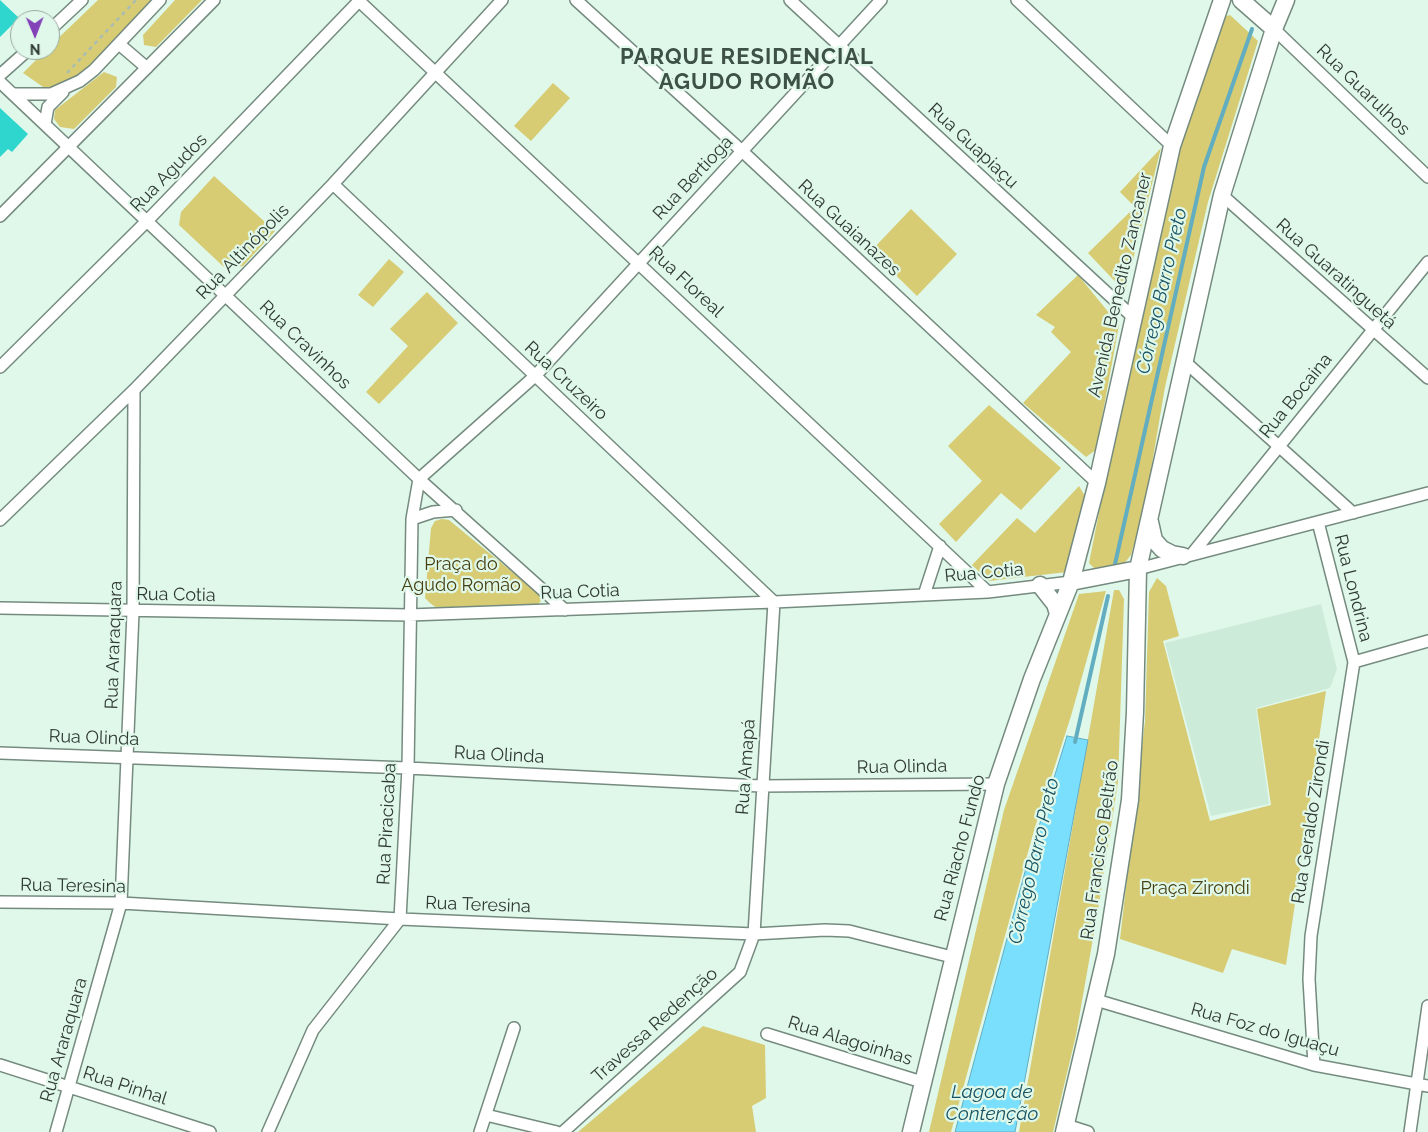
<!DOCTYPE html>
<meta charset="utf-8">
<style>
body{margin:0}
#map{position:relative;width:1428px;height:1132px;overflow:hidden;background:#e0f8ea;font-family:Raleway,sans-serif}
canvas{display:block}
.north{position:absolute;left:10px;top:10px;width:50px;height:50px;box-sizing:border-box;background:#e0f8ea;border:1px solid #99aca1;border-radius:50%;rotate:179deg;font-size:14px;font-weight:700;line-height:20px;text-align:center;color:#2f3933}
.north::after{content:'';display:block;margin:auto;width:18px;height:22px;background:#8342b7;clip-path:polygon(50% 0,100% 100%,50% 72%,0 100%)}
</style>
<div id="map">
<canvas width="1428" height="1132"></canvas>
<div class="north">N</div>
</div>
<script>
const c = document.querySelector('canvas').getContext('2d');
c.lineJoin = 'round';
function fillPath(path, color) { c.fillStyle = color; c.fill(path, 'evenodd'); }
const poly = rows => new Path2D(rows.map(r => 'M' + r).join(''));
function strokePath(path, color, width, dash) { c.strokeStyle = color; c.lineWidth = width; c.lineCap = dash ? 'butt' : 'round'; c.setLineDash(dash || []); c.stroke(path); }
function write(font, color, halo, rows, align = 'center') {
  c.font = font + ' Raleway,sans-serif'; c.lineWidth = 4.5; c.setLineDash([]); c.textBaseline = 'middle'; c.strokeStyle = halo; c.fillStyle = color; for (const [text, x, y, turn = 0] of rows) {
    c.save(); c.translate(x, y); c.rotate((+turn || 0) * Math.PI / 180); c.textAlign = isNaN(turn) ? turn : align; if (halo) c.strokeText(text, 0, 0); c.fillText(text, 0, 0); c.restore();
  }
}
fillPath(poly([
 [1321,604,1337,669,1330,688,1256,708,1269,804,1211,816,1165,643]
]), '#ccebd9');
fillPath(poly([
 [98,0,153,0,84,73,67,84,46,89,23,73,46,50,50,50,50,46],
 [175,0,202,0,156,47,144,45,143,35],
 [1230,15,1258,41,1208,202,1165,387,1145,505,1135,541,1131,555,1123,565,1097,571,1089,563,1140,306,1188,119,1223,17],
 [104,72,117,77,116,87,74,129,60,127,54,119,55,110],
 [553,83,570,98,531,141,514,126],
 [1161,148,1125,292,1088,253,1135,207,1120,192],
 [214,176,275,231,243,266,226,269,179,225,181,212],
 [911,209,957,254,917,296,871,251],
 [389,259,404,272,373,307,358,295],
 [1078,275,1119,325,1096,450,1086,457,1023,403,1071,352,1051,332,1055,327,1036,315],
 [427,292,458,323,379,404,366,392,408,346,390,329],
 [989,405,1061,468,1021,510,1001,493,956,542,939,524,982,481,948,446],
 [1079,486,1085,496,1067,572,989,581,972,565,1017,518,1035,533],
 [442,519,449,520,539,594,541,601,536,606,438,609,430,603,425,598,431,528,435,521],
 [1157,578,1166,586,1179,636,1163,641,1210,821,1271,805,1257,709,1326,691,1286,965,1232,949,1223,973,1120,939,1145,721,1149,592],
 [1114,590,1119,590,1124,599,1118,782,1098,910,1076,1035,1053,1132,1019,1132],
 [1106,591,1071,716,1035,827,951,1132,929,1132,1004,810,1079,594],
 [703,1026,765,1045,766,1098,752,1106,756,1132,578,1132]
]), '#d7cc73');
const water = poly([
 [1067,736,1088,740,1015,1132,955,1132,1026,868,1067,736]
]);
fillPath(water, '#79dffd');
strokePath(water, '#63adc0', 1);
strokePath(poly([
 [1115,564,1204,167,1252,29],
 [1075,742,1108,596]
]), '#63adc0', 4);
fillPath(poly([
 [0,0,19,18,0,37],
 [0,108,28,134,12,152,8,149,0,157]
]), '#2ed6ce');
const street = poly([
 [358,0,988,592],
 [576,0,742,151,1097,483],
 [790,0,1133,317],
 [1017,0,1172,146],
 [1274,29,1428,177],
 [50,30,82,0],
 [119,44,147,68],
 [0,75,28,50],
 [0,82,419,479,565,610],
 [15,94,51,94,80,81,94,70,160,0],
 [45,124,48,107,63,92],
 [333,184,774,602,754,934,740,972,563,1132],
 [1222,195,1428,378],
 [0,216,214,0],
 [1183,360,1353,513],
 [0,367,147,221,360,0],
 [419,479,535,376,881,0],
 [412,519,433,512,456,510],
 [0,520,134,390,333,184,502,0],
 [1318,522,1354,662],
 [1192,554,1428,262],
 [1138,569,1428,493],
 [924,595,940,546],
 [0,608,409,615,774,602,988,592,1071,582],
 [0,753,408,768,761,786,996,784],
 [0,902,121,903,400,919,754,934,825,930,849,931,952,957],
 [1096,1000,1314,1065,1428,1086],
 [767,1034,922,1082],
 [0,1065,210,1132],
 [1314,1065,1309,979,1311,936,1354,662,1428,641],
 [486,1115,557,1132],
 [1066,1125,1088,1132],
 [56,1132,121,903,133,612,134,390],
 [268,1132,313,1030,400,919,408,768,412,519,419,479],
 [480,1132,514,1028],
 [1410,1132,1428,1006]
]);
const secondary = poly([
 [1241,0,1274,29],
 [1150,522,1154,540,1162,549,1172,554,1183,556],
 [1071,582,1138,569],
 [1040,585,1055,604,1058,614],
 [911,1132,996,784,1032,679,1071,582,1097,483,1172,146,1222,0],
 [1064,1132,1106,954,1130,800,1135,712,1138,569,1222,195,1274,29,1286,0]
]);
strokePath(street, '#758b7f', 14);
strokePath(secondary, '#758b7f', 19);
strokePath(poly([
 [67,73,136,0]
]), '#aabdb2', 2.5, [4, 4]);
strokePath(street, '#fff', 11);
strokePath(secondary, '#fff', 16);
write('18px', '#2f3933', '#e0f8ea', [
 ["Rua Guarulhos",1363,90,44],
 ["Rua Guapiaçu",973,146,43],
 ["Rua Agudos",169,173,-46],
 ["Rua Bertioga",693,178,-47],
 ["Rua Guaianazes",849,228,43],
 ["Rua Altinópolis",243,252,-46],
 ["Rua Guaratinguetá",1336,274,42],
 ["Rua Floreal",686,282,43],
 ["Avenida Benedito Zancaner",1120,285,-77],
 ["Rua Cravinhos",305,345,44],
 ["Rua Cruzeiro",566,381,43],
 ["Rua Bocaina",1296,396,-51],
 ["Rua Cotia",984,573,-5],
 ["Rua Londrina",1353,588,76],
 ["Rua Cotia",580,592,-2],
 ["Rua Cotia",176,595,1],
 ["Rua Araraquara",114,645,-88],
 ["Rua Olinda",94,738,2],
 ["Rua Olinda",499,755,3],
 ["Rua Amapá",746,767,-86],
 ["Rua Olinda",902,767,-1],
 ["Rua Geraldo Zirondi",1311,822,-81],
 ["Rua Piracicaba",387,824,-87],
 ["Rua Riacho Fundo",960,848,-75],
 ["Rua Francisco Beltrão",1100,850,-82],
 ["Rua Teresina",73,886,1],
 ["Rua Teresina",478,905,2],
 ["Travessa Redenção",655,1025,-42],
 ["Rua Foz do Iguaçu",1265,1030,16],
 ["Rua Araraquara",64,1040,-74],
 ["Rua Alagoinhas",850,1041,17],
 ["Rua Pinhal",125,1086,18]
]);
write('18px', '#464013', '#e0f8ea', [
 ["Praça do",461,565],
 ["Agudo Romão",461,586],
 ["Praça Zirondi",1195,889]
]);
write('italic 19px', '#195363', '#e0f8ea', [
 ["Córrego Barro Preto",1162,291,-77],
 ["Córrego Barro Preto",1034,861,-77],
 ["Lagoa de",992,1092],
 ["Contenção",992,1114]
]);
c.letterSpacing = '1px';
write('bold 22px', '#3d5146', '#e0f8ea', [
 ["PARQUE RESIDENCIAL",747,57],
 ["AGUDO ROMÃO",747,82]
]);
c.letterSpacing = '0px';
</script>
